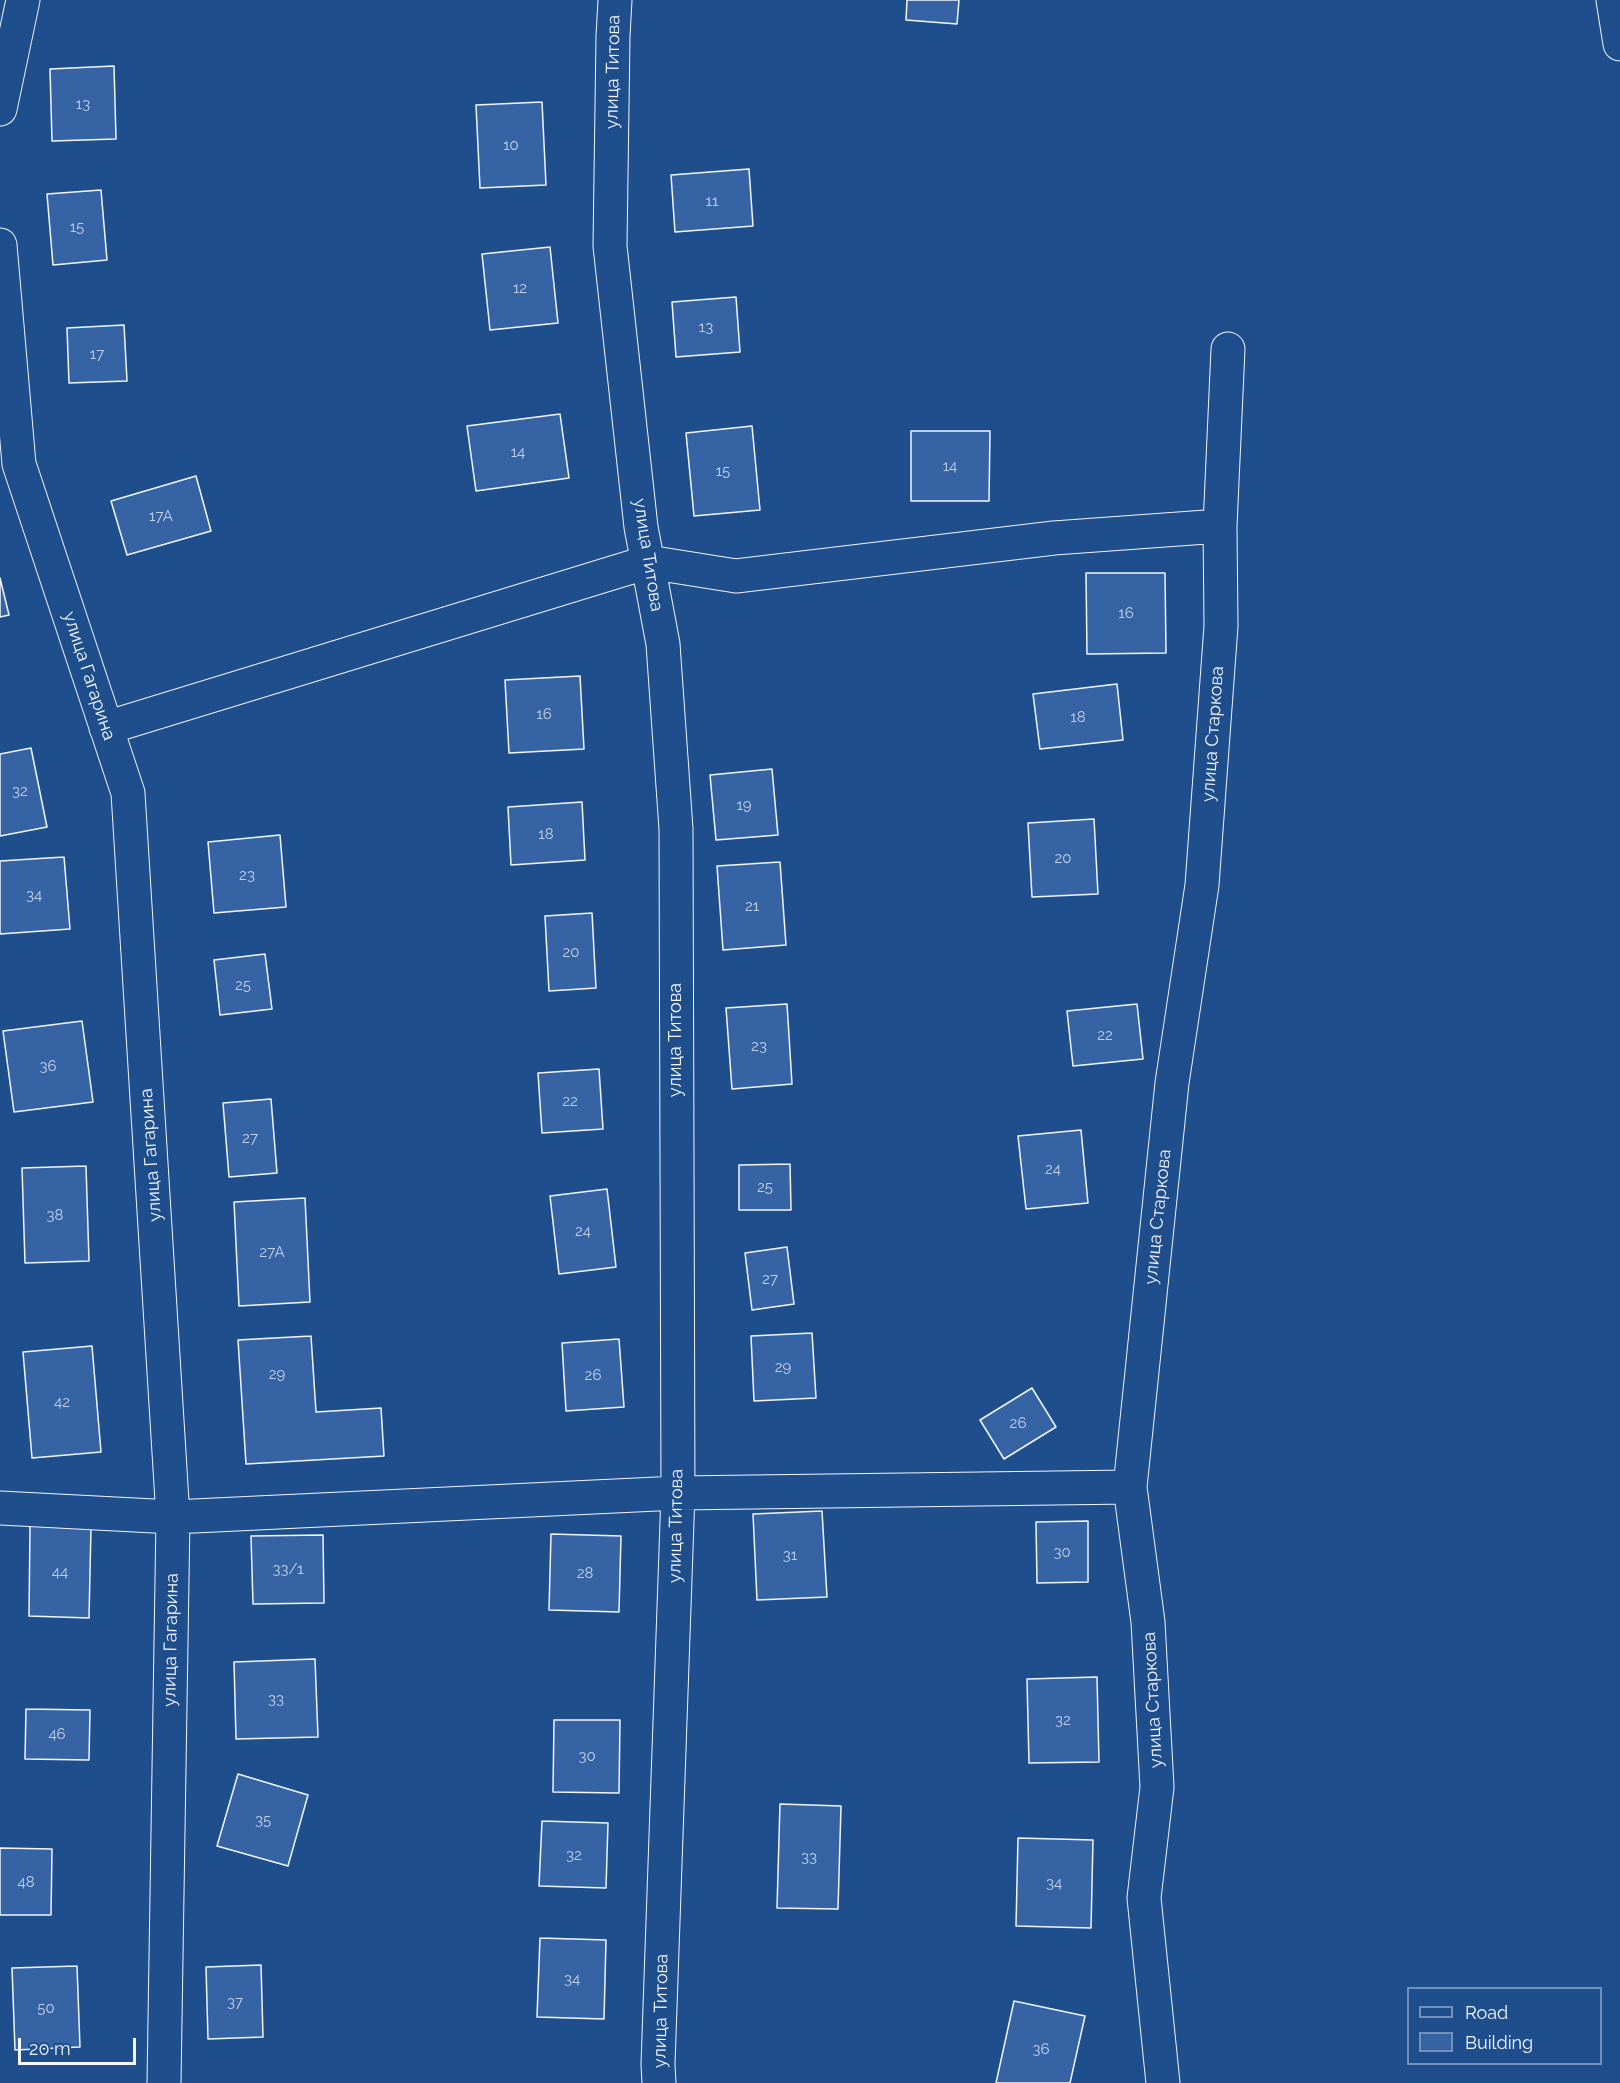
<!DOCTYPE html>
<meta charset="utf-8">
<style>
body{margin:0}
#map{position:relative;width:1620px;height:2083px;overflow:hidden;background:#1f4e8c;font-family:Raleway,sans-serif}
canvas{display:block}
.legend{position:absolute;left:1407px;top:1987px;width:195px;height:78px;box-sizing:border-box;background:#1f4e8c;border:2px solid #7391ba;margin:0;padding:8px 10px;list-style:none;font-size:18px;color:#f2f6ff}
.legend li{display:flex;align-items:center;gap:12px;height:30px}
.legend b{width:30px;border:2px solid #7391ba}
.scale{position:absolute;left:18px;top:2038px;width:118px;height:27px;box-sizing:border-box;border:3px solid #f2f6ff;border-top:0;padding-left:8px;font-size:18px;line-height:21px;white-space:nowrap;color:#f2f6ff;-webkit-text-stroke:4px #1f4e8c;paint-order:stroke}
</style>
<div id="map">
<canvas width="1620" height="2083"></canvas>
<ul class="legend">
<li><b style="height:8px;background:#1f4e8c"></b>Road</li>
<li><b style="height:16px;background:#3563a3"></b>Building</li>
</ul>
<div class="scale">20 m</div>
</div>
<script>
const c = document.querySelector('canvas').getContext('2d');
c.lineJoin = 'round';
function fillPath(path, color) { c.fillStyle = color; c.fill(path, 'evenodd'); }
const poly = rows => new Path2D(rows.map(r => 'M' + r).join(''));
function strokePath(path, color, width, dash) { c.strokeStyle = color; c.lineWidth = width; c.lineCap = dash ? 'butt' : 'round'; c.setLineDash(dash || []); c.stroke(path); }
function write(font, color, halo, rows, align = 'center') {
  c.font = font + ' Raleway,sans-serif'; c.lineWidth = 4.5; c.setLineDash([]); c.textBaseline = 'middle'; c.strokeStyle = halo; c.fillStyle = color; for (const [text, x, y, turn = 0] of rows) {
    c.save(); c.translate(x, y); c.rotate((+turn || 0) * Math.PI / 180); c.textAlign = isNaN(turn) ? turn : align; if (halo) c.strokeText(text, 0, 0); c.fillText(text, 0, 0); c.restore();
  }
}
const building = poly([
 [907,0,959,0,957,24,906,20,907,0],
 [114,66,116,139,52,141,50,69,114,66],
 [542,102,546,185,480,188,476,105,542,102],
 [749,169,753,226,675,232,671,175,749,169],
 [101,190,107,260,53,265,47,194,101,190],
 [550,247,558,323,490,330,482,254,550,247],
 [736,297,740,352,676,357,672,302,736,297],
 [124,325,127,381,69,383,67,328,124,325],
 [560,414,569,478,476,491,467,426,560,414],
 [752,426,760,510,694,516,686,433,752,426],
 [911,431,990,431,989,501,911,501,911,431],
 [196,476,211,531,127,555,111,501,196,476],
 [1086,573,1165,573,1166,653,1087,654,1086,573],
 [0,578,9,615,0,617,0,578],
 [580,676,584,749,509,753,505,680,580,676],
 [1117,684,1123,740,1040,749,1033,694,1117,684],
 [31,748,47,827,0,836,0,754,31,748],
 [772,769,778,835,716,840,710,775,772,769],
 [582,802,585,860,511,865,508,807,582,802],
 [1094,819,1098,894,1032,897,1028,823,1094,819],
 [280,835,286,907,214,913,208,842,280,835],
 [64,857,70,929,0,934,0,861,64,857],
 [780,862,786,945,723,950,717,866,780,862],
 [592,913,596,988,549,991,545,916,592,913],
 [265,954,272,1009,220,1015,214,960,265,954],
 [787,1004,792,1084,732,1089,726,1008,787,1004],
 [1137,1004,1143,1059,1073,1066,1067,1011,1137,1004],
 [82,1021,93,1102,14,1112,3,1031,82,1021],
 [599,1069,603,1129,542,1133,538,1073,599,1069],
 [271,1099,277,1173,229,1177,223,1103,271,1099],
 [1081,1130,1088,1203,1026,1209,1018,1136,1081,1130],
 [790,1164,791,1210,739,1210,739,1165,790,1164],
 [86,1166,89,1261,25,1263,22,1168,86,1166],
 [607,1189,616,1267,559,1274,550,1196,607,1189],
 [305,1198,310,1302,239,1306,234,1202,305,1198],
 [787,1247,794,1304,752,1310,745,1253,787,1247],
 [812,1333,816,1398,754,1401,751,1336,812,1333],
 [311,1336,316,1412,381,1408,384,1456,246,1464,238,1340,311,1336],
 [619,1339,624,1407,566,1411,562,1343,619,1339],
 [92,1346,101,1452,32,1458,23,1352,92,1346],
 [1032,1388,1056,1427,1004,1459,980,1420,1032,1388],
 [822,1511,827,1597,757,1600,753,1514,822,1511],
 [1088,1521,1088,1582,1037,1583,1036,1522,1088,1521],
 [30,1526,91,1527,89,1618,29,1616,30,1526],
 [551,1534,621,1536,619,1612,549,1610,551,1534],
 [323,1535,324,1603,253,1604,251,1536,323,1535],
 [315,1659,318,1737,236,1739,234,1662,315,1659],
 [1097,1677,1099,1762,1029,1763,1027,1679,1097,1677],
 [26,1709,90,1710,89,1760,25,1759,26,1709],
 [554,1720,620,1720,619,1793,553,1792,554,1720],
 [238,1774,308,1795,288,1866,217,1846,238,1774],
 [780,1804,841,1806,838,1909,777,1908,780,1804],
 [542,1821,608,1823,606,1888,539,1886,542,1821],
 [1018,1838,1093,1840,1091,1928,1016,1926,1018,1838],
 [0,1848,52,1849,51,1915,0,1915,0,1848],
 [540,1938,606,1940,604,2019,537,2017,540,1938],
 [261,1965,263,2037,208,2039,206,1967,261,1965],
 [77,1966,80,2047,15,2050,12,1968,77,1966],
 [1014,2001,1085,2016,1070,2083,996,2083,1014,2001]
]);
fillPath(building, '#3563a3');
strokePath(building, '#f2f6ff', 1.5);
const minor = poly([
 [615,0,613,36,610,246,641,527,663,644,676,829,678,1493,658,2064,659,2083],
 [1613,0,1620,44],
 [0,109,23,0],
 [0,245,19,464,128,793,173,1517,164,2083],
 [106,728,648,562,736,576,1054,538,1220,526],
 [0,1508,173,1517,678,1493,1130,1487],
 [1163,2083,1144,1898,1157,1787,1148,1622,1130,1487,1172,1083,1202,885,1221,626,1220,526,1228,349]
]);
strokePath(minor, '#f2f6ff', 35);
strokePath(minor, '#1f4e8c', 33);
write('15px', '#c3d1e8', null, [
 ["13",83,104],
 ["10",511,145],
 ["11",712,201],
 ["15",77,227],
 ["12",520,288],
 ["13",706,327],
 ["17",97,354],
 ["14",518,452],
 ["14",950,466],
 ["15",723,471],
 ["17А",161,516],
 ["16",1126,613],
 ["16",544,714],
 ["18",1078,717],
 ["32",20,791],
 ["19",744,805],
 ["18",546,834],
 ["20",1063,858],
 ["23",247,875],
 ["34",34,895],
 ["21",752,906],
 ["20",571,952],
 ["25",243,985],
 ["22",1105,1035],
 ["23",759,1046],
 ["36",48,1066],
 ["22",570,1101],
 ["27",250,1138],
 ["24",1053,1169],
 ["25",765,1187],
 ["38",55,1215],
 ["24",583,1231],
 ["27А",272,1252],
 ["27",770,1279],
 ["29",783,1367],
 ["29",277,1374],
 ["26",593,1375],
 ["42",62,1402],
 ["26",1018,1423],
 ["30",1062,1552],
 ["31",790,1555],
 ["33/1",288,1569],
 ["44",60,1572],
 ["28",585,1573],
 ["33",276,1699],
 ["32",1063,1720],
 ["46",57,1734],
 ["30",587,1756],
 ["35",263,1820],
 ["32",574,1855],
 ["33",809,1857],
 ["48",26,1882],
 ["34",1054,1883],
 ["34",572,1979],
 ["37",235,2002],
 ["50",46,2008],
 ["36",1041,2049]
]);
write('18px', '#f2f6ff', '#1f4e8c', [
 ["улица Титова",613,72,-89],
 ["улица Титова",648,555,81],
 ["улица Гагарина",89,676,72],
 ["улица Старкова",1213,734,-86],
 ["улица Титова",676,1040,-90],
 ["улица Гагарина",151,1155,-94],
 ["улица Старкова",1158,1217,-84],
 ["улица Титова",676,1526,-89],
 ["улица Гагарина",171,1640,-89],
 ["улица Старкова",1153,1700,-93],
 ["улица Титова",661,2011,-89]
]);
</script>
